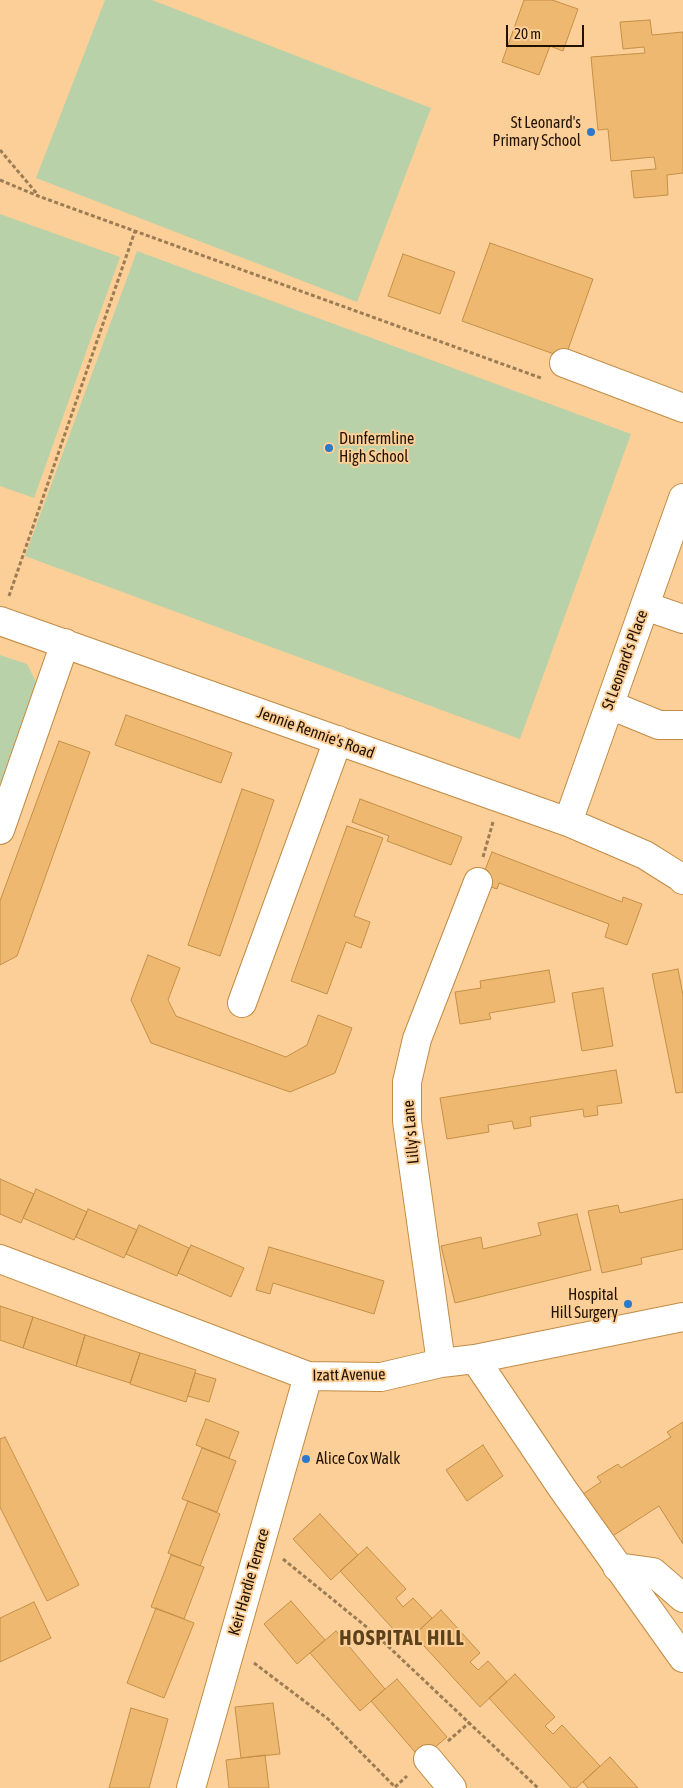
<!DOCTYPE html>
<style>
body{margin:0}
#map{position:relative;width:683px;height:1788px;overflow:hidden;background:#fbcf97;font-family:"Asap Condensed",sans-serif}
canvas{display:block}
.scale{position:absolute;left:506px;top:25px;width:78px;height:22px;box-sizing:border-box;border:2px solid #221200;border-top:0;padding-left:6px;font-size:15px;line-height:18px;white-space:nowrap;color:#221200;-webkit-text-stroke:4px #fbcf97;paint-order:stroke}
</style>
<div id="map">
<canvas width="683" height="1788"></canvas>
<div class="scale">20 m</div>
</div>
<script>
const c = document.querySelector('canvas').getContext('2d');
c.lineJoin = 'round';
function fillPath(path, color) { c.fillStyle = color; c.fill(path, 'evenodd'); }
const poly = rows => new Path2D(rows.map(r => 'M' + r).join(''));
function strokePath(path, color, width, dash) { c.strokeStyle = color; c.lineWidth = width; c.lineCap = dash ? 'butt' : 'round'; c.setLineDash(dash || []); c.stroke(path); }
function write(font, color, halo, rows, align = 'center') {
  c.font = font + ' "Asap Condensed",sans-serif'; c.lineWidth = 4; c.setLineDash([]); c.textBaseline = 'middle'; c.strokeStyle = halo; c.fillStyle = color; for (const [text, x, y, turn = 0] of rows) {
    c.save(); c.translate(x, y); c.rotate((+turn || 0) * Math.PI / 180); c.textAlign = isNaN(turn) ? turn : align; if (halo) c.strokeText(text, 0, 0); c.fillText(text, 0, 0); c.restore();
  }
}
fillPath(poly([
 [105,0,152,0,431,108,357,302,36,178],
 [0,214,120,257,34,498,0,486],
 [137,251,631,434,520,739,25,556],
 [0,655,27,664,39,688,0,798]
]), '#b9d1a8');
const building = poly([
 [524,0,552,0,578,9,563,51,550,46,539,75,502,62,524,0],
 [650,20,652,35,683,32,683,173,667,175,668,195,634,198,631,171,656,169,654,157,611,161,608,129,598,130,591,57,645,53,644,47,623,49,620,22,650,20],
 [490,243,593,279,565,358,462,321,490,243],
 [403,254,455,272,440,314,388,296,403,254],
 [126,715,232,753,221,783,115,745,126,715],
 [59,741,90,752,17,956,0,965,0,901,59,741],
 [242,789,274,800,220,956,188,945,242,789],
 [360,799,462,837,451,865,387,841,389,836,352,822,360,799],
 [347,826,383,838,354,916,370,922,361,948,346,942,327,994,291,981,347,826],
 [492,852,622,902,623,897,642,904,627,945,605,937,609,924,499,883,497,889,480,883,492,852],
 [148,955,180,968,168,1000,176,1016,286,1057,307,1045,318,1015,352,1028,335,1073,290,1092,151,1043,131,1000,148,955],
 [678,969,683,995,683,1092,676,1093,652,974,678,969],
 [549,970,555,1002,489,1013,491,1019,460,1024,455,992,481,988,480,981,549,970],
 [603,988,613,1046,582,1051,572,993,603,988],
 [616,1070,622,1103,597,1106,598,1115,584,1117,583,1109,530,1117,531,1126,514,1129,512,1121,488,1125,489,1132,447,1139,440,1098,616,1070],
 [0,1179,34,1194,21,1223,0,1214,0,1179],
 [36,1189,87,1212,74,1240,23,1218,36,1189],
 [683,1199,683,1249,641,1258,642,1264,602,1273,588,1211,618,1205,620,1213,683,1199],
 [88,1209,137,1230,124,1258,76,1237,88,1209],
 [577,1214,591,1270,455,1303,441,1246,481,1237,483,1249,541,1235,538,1223,577,1214],
 [139,1225,189,1248,177,1276,126,1254,139,1225],
 [191,1245,244,1268,231,1297,178,1273,191,1245],
 [269,1247,384,1281,374,1314,273,1283,270,1294,256,1290,269,1247],
 [0,1306,33,1317,23,1348,0,1340,0,1306],
 [33,1317,85,1335,76,1366,23,1348,33,1317],
 [85,1335,140,1353,130,1383,76,1366,85,1335],
 [140,1353,196,1370,186,1402,130,1384,140,1353],
 [195,1373,216,1379,209,1402,188,1396,195,1373],
 [206,1419,239,1432,229,1458,196,1445,206,1419],
 [683,1422,683,1544,659,1506,611,1537,583,1494,601,1482,597,1477,618,1464,621,1468,671,1437,667,1432,683,1422],
 [5,1437,79,1585,47,1601,0,1507,0,1439,5,1437],
 [483,1445,503,1476,467,1501,446,1470,483,1445],
 [202,1448,236,1461,217,1512,182,1499,202,1448],
 [188,1501,220,1514,200,1566,168,1553,188,1501],
 [320,1514,358,1555,331,1580,293,1539,320,1514],
 [367,1547,406,1589,396,1598,403,1607,413,1598,432,1618,406,1643,340,1571,367,1547],
 [171,1555,204,1567,184,1619,151,1607,171,1555],
 [291,1601,325,1640,297,1664,264,1624,291,1601],
 [34,1602,51,1638,0,1662,0,1618,34,1602],
 [156,1608,194,1623,164,1698,127,1683,156,1608],
 [441,1610,480,1653,470,1662,478,1670,488,1661,507,1682,480,1707,414,1635,441,1610],
 [336,1631,385,1689,360,1711,310,1653,336,1631],
 [515,1674,555,1717,545,1726,553,1734,562,1725,600,1766,576,1788,571,1788,489,1698,515,1674],
 [397,1679,447,1737,421,1759,371,1701,397,1679],
 [273,1703,280,1754,241,1758,235,1707,273,1703],
 [131,1708,168,1719,149,1788,109,1788,131,1708],
 [265,1755,269,1788,229,1788,226,1760,265,1755],
 [610,1757,638,1788,588,1788,583,1782,610,1757]
]);
fillPath(building, '#efb871');
strokePath(building, '#c49048', 1);
const minor = poly([
 [564,363,683,408],
 [645,606,683,619],
 [0,621,568,822,645,855,680,877,683,880],
 [610,705,659,725,683,725],
 [568,822,683,498],
 [0,830,65,643],
 [242,1003,338,740],
 [0,1259,308,1376,381,1377,441,1363,475,1359,683,1317],
 [475,1359,562,1488,683,1658],
 [441,1363,407,1121,407,1082,417,1039,478,882],
 [617,1567,653,1572,683,1598],
 [428,1759,452,1788],
 [191,1788,308,1376]
]);
strokePath(minor, '#c18c45', 30);
strokePath(poly([
 [0,150,38,195],
 [0,180,38,196,541,378],
 [9,596,135,231],
 [483,857,493,822],
 [283,1559,374,1633,538,1788],
 [254,1663,328,1719,395,1787],
 [448,1741,470,1722],
 [395,1787,407,1776]
]), '#9c7c55', 3, [4, 2.5]);
strokePath(minor, '#fff', 28);
for (const [x, y, r, color] of [
 [591,132,5,"#2c79c9"],
 [329,448,5,"#2c79c9"],
 [628,1304,5,"#2c79c9"],
 [306,1459,5,"#2c79c9"]
]) { const dot = new Path2D(); dot.arc(x, y, r, 0, 2 * Math.PI); c.fillStyle = color; c.fill(dot); strokePath(dot, '#fbcf97', 2); }
write('16px', '#221200', '#fbcf97', [
 ["St Leonard's",581,123],
 ["Primary School",581,141],
 ["Dunfermline",339,439,"left"],
 ["High School",339,457,"left"],
 ["Hospital",618,1295],
 ["Hill Surgery",618,1313],
 ["Alice Cox Walk",316,1459,"left"]
], 'right');
write('16px', '#221200', '#fbcf97', [
 ["St Leonard's Place",625,660,-70],
 ["Jennie Rennie's Road",316,733,20],
 ["Lilly's Lane",411,1132,-95],
 ["Izatt Avenue",349,1375,-1],
 ["Keir Hardie Terrace",249,1582,-74]
]);
c.letterSpacing = '1px';
write('bold 21px', '#5c401a', '#fbcf97', [
 ["HOSPITAL HILL",402,1638]
]);
c.letterSpacing = '0px';
</script>
